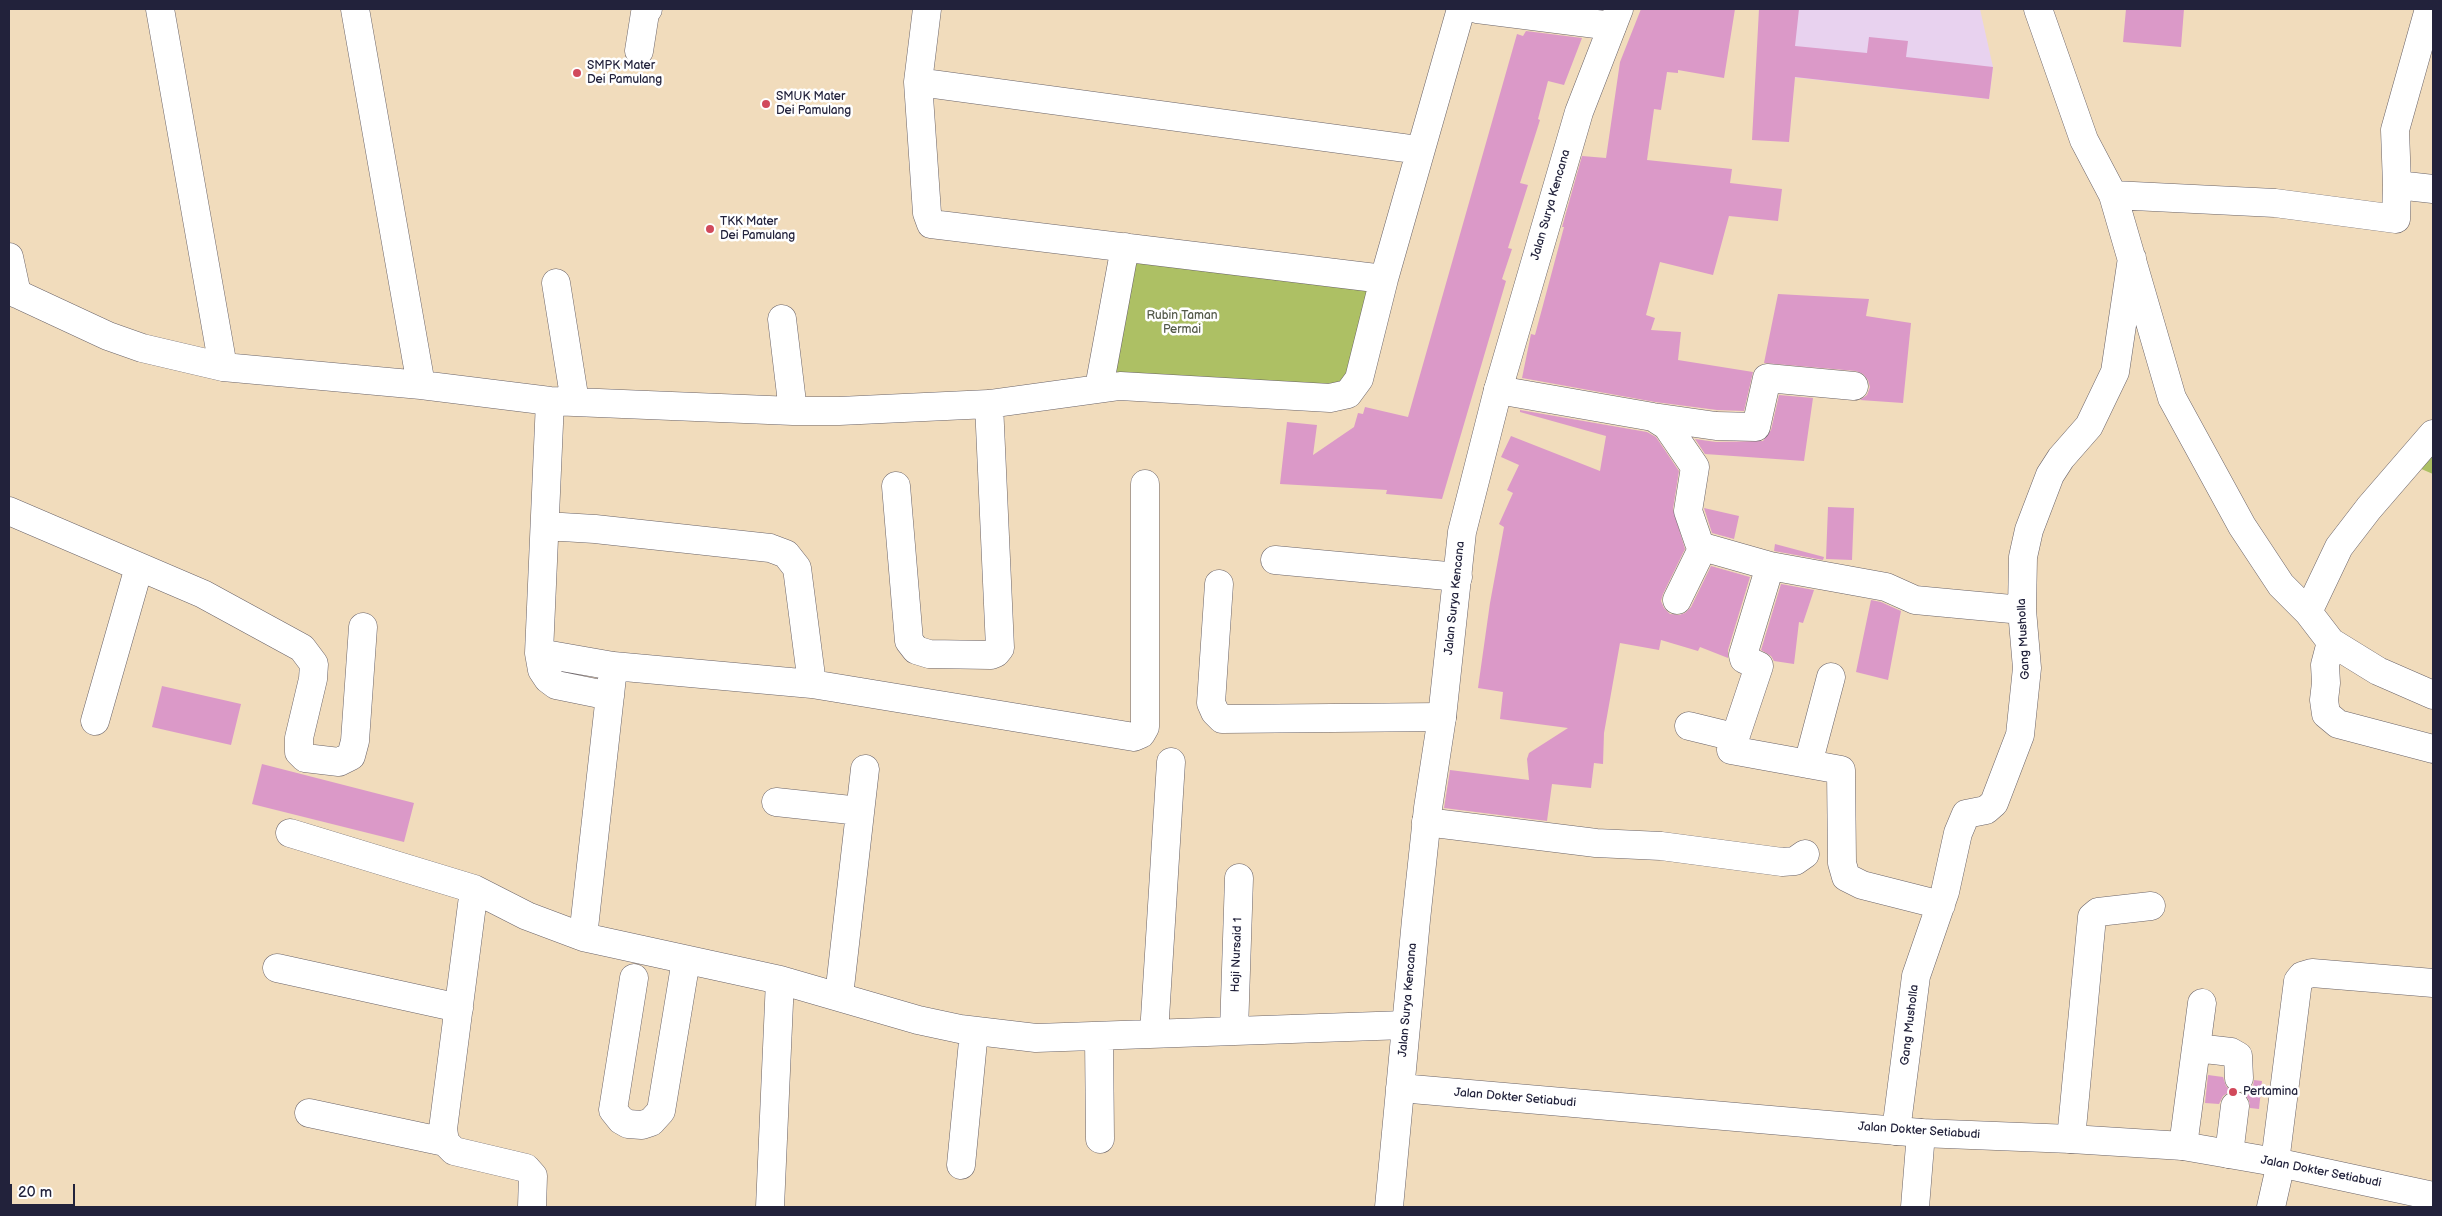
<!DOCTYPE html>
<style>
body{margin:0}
#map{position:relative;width:2442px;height:1216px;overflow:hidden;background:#f1dcbc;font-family:"Balsamiq Sans",sans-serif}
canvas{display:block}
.frame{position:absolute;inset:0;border:10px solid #22223b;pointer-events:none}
.scale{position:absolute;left:10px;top:1184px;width:65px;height:22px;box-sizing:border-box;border:2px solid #22223b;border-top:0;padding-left:6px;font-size:15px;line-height:18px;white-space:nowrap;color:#22223b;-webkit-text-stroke:4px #fff;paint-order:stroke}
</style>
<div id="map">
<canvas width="2442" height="1216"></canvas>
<div class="frame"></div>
<div class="scale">20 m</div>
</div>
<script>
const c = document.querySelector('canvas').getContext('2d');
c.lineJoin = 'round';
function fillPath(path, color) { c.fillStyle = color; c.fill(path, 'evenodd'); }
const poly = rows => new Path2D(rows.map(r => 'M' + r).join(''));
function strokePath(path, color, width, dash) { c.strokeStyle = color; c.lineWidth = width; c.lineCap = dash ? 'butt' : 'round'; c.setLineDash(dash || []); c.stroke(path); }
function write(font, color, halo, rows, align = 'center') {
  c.font = font + ' "Balsamiq Sans",sans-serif'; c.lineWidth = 5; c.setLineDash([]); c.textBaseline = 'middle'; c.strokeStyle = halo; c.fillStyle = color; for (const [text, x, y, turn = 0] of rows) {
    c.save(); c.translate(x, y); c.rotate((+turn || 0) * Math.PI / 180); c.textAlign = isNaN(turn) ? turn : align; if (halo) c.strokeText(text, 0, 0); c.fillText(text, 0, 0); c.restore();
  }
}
fillPath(poly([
 [1773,9,1980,9,1993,67,1989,99,1765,74]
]), '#e8d2ef');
fillPath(poly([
 [1125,247,1384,279,1348,394,1099,388],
 [2433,445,2433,474,2412,465]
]), '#adc064');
fillPath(poly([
 [1641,9,1735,9,1724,78,1678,70,1678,73,1667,72,1661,110,1654,109,1647,160,1732,169,1730,183,1782,189,1778,221,1729,216,1713,275,1660,262,1646,315,1655,318,1651,330,1681,332,1678,360,1753,372,1744,411,1717,410,1655,402,1522,378,1531,334,1535,335,1564,227,1562,227,1582,156,1606,158,1620,62],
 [1759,9,1799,9,1795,46,1867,53,1869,37,1908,41,1906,57,1993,67,1989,99,1795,77,1789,142,1752,140],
 [2126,9,2184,9,2181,47,2123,42],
 [1526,31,1582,38,1564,85,1548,81,1538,119,1540,120,1520,183,1528,185,1508,248,1512,249,1502,279,1506,281,1442,499,1386,494,1387,490,1280,484,1287,422,1317,425,1313,455,1354,427,1358,413,1363,414,1365,407,1408,417,1517,34,1523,36],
 [1778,294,1869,299,1866,316,1911,323,1903,403,1860,400,1867,395,1870,387,1868,380,1863,374,1856,371,1764,363],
 [1779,395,1813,398,1804,461,1705,454,1695,439,1716,442,1763,441,1771,430],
 [1520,410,1647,432,1656,437,1679,471,1673,509,1685,549,1663,594,1661,601,1664,608,1670,614,1679,615,1685,613,1691,607,1711,566,1750,577,1728,650,1728,658,1700,647,1698,651,1661,640,1659,650,1620,643,1604,733,1603,764,1594,763,1591,788,1552,784,1547,821,1444,808,1450,770,1529,780,1527,759,1529,753,1568,728,1500,719,1503,692,1478,688,1490,603,1504,527,1499,524,1513,493,1507,490,1519,465,1501,457,1511,436,1600,471,1606,436,1520,412],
 [1828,507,1854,508,1852,560,1826,559],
 [1704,508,1739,516,1734,539,1712,533],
 [1775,544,1824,557,1823,560,1774,551],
 [1781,584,1814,590,1803,623,1799,622,1794,664,1774,661,1771,656,1761,650],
 [1871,600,1881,602,1901,611,1888,680,1856,672],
 [162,686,241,704,231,745,152,727],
 [262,764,414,803,404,842,252,804],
 [2208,1075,2223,1077,2226,1086,2231,1091,2223,1096,2219,1104,2205,1103],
 [2254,1080,2262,1081,2259,1109,2250,1108,2249,1100,2243,1093,2253,1086]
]), '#db99c8');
const minor = poly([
 [160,9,223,367],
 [355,9,421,385],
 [927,9,918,82,927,213,931,224,1384,279],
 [1477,9,1612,26],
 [2038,9,2084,140,2113,195,2172,398,2242,526,2281,585,2308,612,2331,642,2378,671,2433,695],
 [639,51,645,13,648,9],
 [918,82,1419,150],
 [2397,185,2433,189],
 [2113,195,2275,203,2396,219,2397,185,2395,130,2429,9],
 [9,257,17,294],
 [556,283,575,402],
 [9,290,108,336,142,348,223,367,421,385,550,401,793,411,839,411,989,404,1120,386,1330,398,1348,394,1359,379,1384,279,1461,9],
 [782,319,793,411],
 [1099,388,1125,247],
 [1498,390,1653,417,1716,426,1756,427,1767,378,1854,386],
 [550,401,539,653,542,670,548,679,556,685,610,696],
 [1653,417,1667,426,1695,467,1688,511,1699,543,1703,547,1770,566,1886,587,1915,600,2022,610],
 [896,486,909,641,916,650,929,654,991,655,996,653,1000,648,989,404],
 [9,511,203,594,302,648,314,664,313,679,299,738,299,752,305,758,339,762,351,756,355,741,363,627],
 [545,526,595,529,770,548,786,554,797,568,812,684],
 [1275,560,1458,577],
 [1770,566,1743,655,1744,659,1759,666,1731,750,1841,770,1842,863,1846,877,1862,885,1941,905],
 [1219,584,1211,703,1215,712,1222,719,1442,717],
 [1677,600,1703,547],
 [2308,612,2339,547,2369,508,2433,434],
 [2331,642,2325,665,2326,683,2324,700,2326,714,2338,724,2433,749],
 [539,653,613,666,812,684,1134,737,1141,734,1145,727,1145,484],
 [95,721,139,567],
 [1689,726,1734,737],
 [1808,764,1831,677],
 [776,802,860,811],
 [1426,822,1596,843,1661,846,1782,862,1795,861,1805,854],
 [290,833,474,889,527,916,583,937,780,980,918,1020,960,1029,1036,1038,1405,1025],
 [474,889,443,1129,445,1142,454,1151,526,1168,533,1176,532,1207],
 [583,937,612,677],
 [277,968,459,1008],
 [634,978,613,1110,621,1120,628,1124,642,1125,651,1122,661,1111,686,960],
 [839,996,865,769],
 [1234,1031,1239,878],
 [1154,1034,1171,762],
 [1099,1037,1100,1139],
 [2196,1048,2231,1052,2238,1056,2239,1078],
 [309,1113,445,1142],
 [1896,1131,1916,976,1945,892,1958,833,1966,814,1986,810,1994,803,2020,735,2027,668,2022,610,2023,557,2029,530,2050,475,2061,458,2089,426,2115,372,2132,258],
 [2071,1139,2092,917,2098,912,2151,906],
 [2183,1146,2202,1003],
 [2229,1154,2235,1106],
 [2275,1162,2298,981,2302,976,2312,973,2433,983],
 [961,1165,974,1031],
 [770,1207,780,980],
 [1915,1207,1921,1133],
 [2271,1207,2281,1163]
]);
const major = poly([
 [1400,1088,1921,1133,2071,1139,2183,1146,2275,1162,2433,1196],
 [1389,1207,1416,920,1428,808,1442,717,1462,532,1498,390,1579,112,1619,9]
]);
strokePath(minor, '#6a6368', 29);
strokePath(major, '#6a6368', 29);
strokePath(minor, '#fff', 28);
strokePath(major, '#fff', 28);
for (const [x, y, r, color] of [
 [577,73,5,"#d1495b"],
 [766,104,5,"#d1495b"],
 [710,229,5,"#d1495b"],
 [2233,1092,5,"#d1495b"]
]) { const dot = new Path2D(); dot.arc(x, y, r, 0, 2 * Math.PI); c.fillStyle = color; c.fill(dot); strokePath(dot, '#fff', 2); }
write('12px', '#22223b', '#fff', [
 ["SMPK Mater",587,66],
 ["Dei Pamulang",587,80],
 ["SMUK Mater",776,97],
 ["Dei Pamulang",776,111],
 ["TKK Mater",720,222],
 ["Dei Pamulang",720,236],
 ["Pertamina",2243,1092]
], 'left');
write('12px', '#22223b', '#fff', [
 ["Jalan Surya Kencana",1551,205,-74],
 ["Jalan Surya Kencana",1455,598,-84],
 ["Gang Musholla",2024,639,-93],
 ["Haji Nursaid 1",1237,955,-88],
 ["Jalan Surya Kencana",1408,1000,-85],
 ["Gang Musholla",1910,1025,-83],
 ["Jalan Dokter Setiabudi",1515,1098,5],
 ["Jalan Dokter Setiabudi",1919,1131,4],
 ["Jalan Dokter Setiabudi",2321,1172,11]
]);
write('12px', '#535949', '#fff', [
 ["Rubin Taman",1182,316],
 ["Permai",1182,330]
]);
</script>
